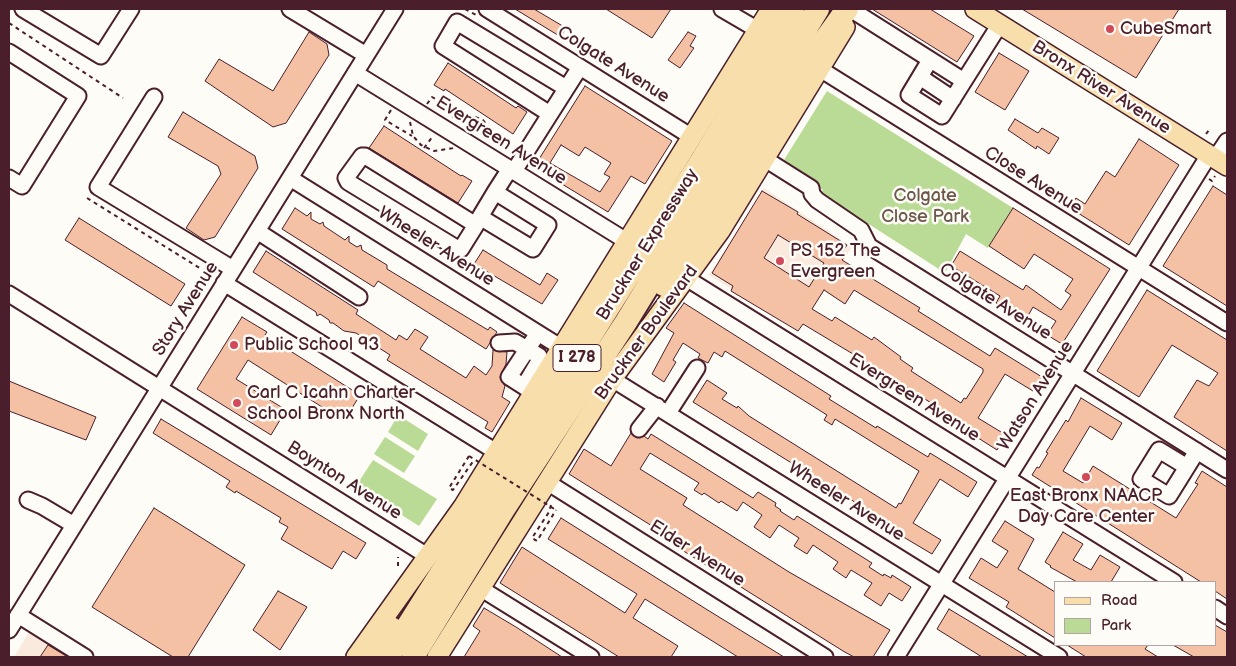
<!DOCTYPE html>
<style>
body{margin:0}
#map{position:relative;width:1236px;height:666px;overflow:hidden;background:#fdfcf7;font-family:"Balsamiq Sans",sans-serif}
canvas{display:block}
.frame{position:absolute;inset:0;border:10px solid #4a1f2b;pointer-events:none}
.legend{position:absolute;left:1054px;top:581px;width:162px;height:65px;box-sizing:border-box;background:#fdfcf7;border:1px solid #b5a4a5;margin:0;padding:6px 9px;list-style:none;font-size:15px;color:#4a1f2b}
.legend li{display:flex;align-items:center;gap:10px;height:25px}
.legend b{width:25px;border:1px solid #b5a4a5}
</style>
<div id="map">
<canvas width="1236" height="666"></canvas>
<div class="frame"></div>
<ul class="legend">
<li><b style="height:6px;background:#f8deab"></b>Road</li>
<li><b style="height:14px;background:#badb95"></b>Park</li>
</ul>
</div>
<script>
const c = document.querySelector('canvas').getContext('2d');
c.lineJoin = 'round';
function fillPath(path, color) { c.fillStyle = color; c.fill(path, 'evenodd'); }
const poly = rows => new Path2D(rows.map(r => 'M' + r).join(''));
function strokePath(path, color, width, dash) { c.strokeStyle = color; c.lineWidth = width; c.lineCap = dash ? 'butt' : 'round'; c.setLineDash(dash || []); c.stroke(path); }
function write(font, color, halo, rows, align = 'center') {
  c.font = font + ' "Balsamiq Sans",sans-serif'; c.lineWidth = 5; c.setLineDash([]); c.textBaseline = 'middle'; c.strokeStyle = halo; c.fillStyle = color; for (const [text, x, y, turn = 0] of rows) {
    c.save(); c.translate(x, y); c.rotate((+turn || 0) * Math.PI / 180); c.textAlign = isNaN(turn) ? turn : align; if (halo) c.strokeText(text, 0, 0); c.fillText(text, 0, 0); c.restore();
  }
}
fillPath(poly([
 [764,188,852,247,798,331,709,275],
 [35,622,92,657,14,657]
]), '#faeade');
fillPath(poly([
 [827,91,1013,208,988,248,966,234,945,273,822,194,823,190,800,176,803,172,784,160],
 [398,415,428,434,418,451,388,432],
 [385,437,415,456,404,473,374,454],
 [373,460,437,499,419,526,356,486]
]), '#badb95');
const building = poly([
 [515,9,534,9,566,28,561,37,515,9],
 [606,9,671,9,652,38,606,9],
 [872,9,930,9,974,36,957,62,872,9],
 [1022,9,1179,9,1136,78,1022,9],
 [309,32,327,44,329,55,286,123,273,127,205,81,219,59,273,91,309,32],
 [688,32,696,36,690,46,694,48,680,68,668,60,688,32],
 [999,53,1029,71,1005,110,975,92,999,53],
 [448,63,516,108,518,106,527,112,513,134,445,89,444,91,434,85,448,63],
 [585,86,672,141,645,184,631,176,608,212,534,167,585,86],
 [561,145,579,156,585,147,611,163,604,174,610,177,600,192,550,163,561,145],
 [183,112,255,156,258,168,215,237,204,240,186,228,221,174,218,166,168,137,183,112],
 [1015,119,1038,133,1042,128,1059,138,1049,154,1037,146,1036,149,1008,130,1015,119],
 [384,126,461,176,462,175,472,181,458,203,369,148,384,126],
 [1139,139,1179,165,1129,245,1070,208,1076,198,1085,204,1106,171,1115,177,1139,139],
 [1213,186,1227,195,1227,306,1163,266,1213,186],
 [762,191,798,212,797,214,847,245,841,254,845,257,842,260,920,308,918,311,990,356,995,348,1042,377,1033,391,1005,374,978,418,1006,435,997,450,950,420,953,417,889,376,887,379,871,369,873,366,803,324,798,331,731,291,733,286,712,273,762,191],
 [778,235,824,263,809,287,764,258,778,235],
 [824,290,845,304,854,290,983,369,983,372,966,399,964,398,961,403,911,371,913,368,900,359,901,357,874,337,872,340,835,317,832,321,812,309,824,290],
 [295,208,307,216,311,212,311,219,320,224,323,222,324,226,345,240,349,236,349,242,357,247,361,245,362,250,387,265,387,269,488,330,490,327,497,332,486,349,378,281,374,287,282,229,295,208],
 [1013,208,1110,269,1062,344,1047,335,1056,321,1033,307,1025,321,996,303,1000,296,951,266,960,251,1023,290,1026,285,1061,310,1071,295,1065,291,1073,279,1034,254,1024,269,989,246,1013,208],
 [79,218,185,284,171,306,65,240,79,218],
 [483,250,540,285,547,273,558,280,542,304,474,264,483,250],
 [266,251,358,310,356,314,396,340,399,335,407,340,415,329,428,337,420,349,466,378,474,366,486,375,492,366,493,350,507,352,506,364,500,377,505,386,502,397,510,402,492,432,485,428,488,422,387,360,390,355,356,333,344,331,333,323,330,323,329,320,320,314,317,316,316,312,253,272,266,251],
 [1147,290,1227,340,1227,451,1174,417,1197,380,1209,386,1218,373,1172,345,1139,397,1097,371,1147,290],
 [684,303,831,396,829,399,876,428,877,426,928,457,930,453,977,482,968,497,940,479,913,523,941,540,932,554,885,526,887,522,693,402,707,380,727,393,722,399,737,408,738,406,749,416,896,508,899,503,901,504,919,471,835,419,832,425,824,420,827,415,725,351,722,357,714,352,708,363,698,358,700,354,683,343,673,360,676,362,664,382,652,374,674,333,666,328,684,303],
 [242,317,267,332,265,335,360,395,344,421,248,360,236,379,286,410,271,435,197,389,242,317],
 [9,381,96,417,86,440,9,411,9,381],
 [1081,398,1122,423,1112,440,1090,426,1063,471,1083,483,1093,466,1176,518,1198,484,1195,483,1202,471,1227,487,1227,599,1215,591,1215,582,1201,582,1032,475,1037,467,1039,468,1048,453,1046,452,1066,420,1068,422,1081,398],
 [161,419,366,543,356,559,343,551,332,569,281,539,288,527,279,522,281,518,236,491,235,493,226,487,230,481,153,433,161,419],
 [631,433,637,438,644,436,648,439,651,434,753,498,758,492,776,503,775,506,781,510,780,511,794,520,797,516,872,563,869,567,883,576,884,574,891,578,892,575,911,587,902,601,889,593,881,606,864,595,872,583,851,570,846,578,833,569,838,562,813,545,807,554,794,546,799,538,779,525,770,538,754,527,762,515,743,502,737,511,721,501,719,503,704,493,702,495,694,490,699,483,650,453,640,469,687,498,683,505,789,572,890,630,873,657,854,657,843,651,666,540,668,536,569,474,584,449,611,466,631,433],
 [154,508,245,565,188,657,173,657,92,607,154,508],
 [561,518,706,609,784,657,738,657,645,599,633,618,678,646,671,657,619,657,500,583,522,547,625,613,637,594,548,539,561,518],
 [1005,521,1034,539,1018,569,1055,592,1055,638,1006,607,1009,602,969,578,981,558,997,568,1008,551,992,541,1005,521],
 [1063,532,1083,544,1073,560,1091,570,1100,555,1120,567,1111,582,1077,582,1050,567,1051,566,1045,562,1063,532],
 [278,591,307,607,280,650,253,630,278,591],
 [484,608,516,627,562,657,464,657,480,631,473,626,484,608],
 [949,609,974,624,1028,657,982,657,937,629,949,609],
 [1215,625,1227,632,1227,657,1194,657,1173,645,1215,645,1215,625],
 [48,645,68,657,40,657,48,645],
 [1067,645,1148,645,1145,649,1158,657,1086,657,1067,645]
]);
fillPath(building, '#f4c1a5');
strokePath(building, '#4a1f2b', 1);
const minor = poly([
 [23,9,101,56,131,9],
 [290,9,366,55],
 [487,9,692,137],
 [722,9,758,30],
 [855,12,964,81,1000,24],
 [9,52,78,96,22,186,9,178],
 [930,60,909,95,942,116,964,81],
 [820,69,1227,323],
 [355,73,628,242],
 [920,77,953,99],
 [154,97,98,187,233,269],
 [550,114,443,46,457,22,566,88],
 [362,156,365,156,476,225,461,249,458,249,348,182,346,178,362,156],
 [765,159,811,188,812,194,817,200,861,230,869,246,1227,470],
 [1215,159,1227,141],
 [514,171,580,67],
 [290,178,562,348],
 [495,192,548,225,533,249,480,217,495,192,504,178,510,169],
 [257,231,359,297],
 [686,278,1174,582],
 [224,283,498,453],
 [9,294,429,557],
 [499,343,515,342,539,356,539,361,550,368],
 [612,379,1059,657],
 [524,386,539,361],
 [534,393,509,377,538,333],
 [668,413,697,368],
 [639,429,657,406],
 [1187,467,1159,450,1141,479,1169,496,1197,451],
 [547,482,825,657],
 [28,500,42,506,74,525],
 [480,588,591,657],
 [1215,608,1227,616],
 [18,615,85,657],
 [9,630,395,9],
 [896,657,1209,155]
]);
const major = poly([
 [975,9,1227,166],
 [356,657,463,507,771,9],
 [437,657,612,379,720,231,845,27]
]);
const highway = poly([
 [664,285,720,207,809,62,847,9],
 [370,657,391,628],
 [388,657,701,161,793,9],
 [413,657,504,509,626,322,818,9]
]);
strokePath(minor, '#4a1f2b', 19);
strokePath(major, '#4a1f2b', 22);
strokePath(highway, '#4a1f2b', 26);
strokePath(poly([
 [465,9,476,15],
 [9,23,123,98],
 [427,104,432,97,461,114],
 [391,110,385,120,412,136],
 [452,117,468,114,483,120,493,133,495,145],
 [410,122,413,136,421,145,434,151,454,148],
 [473,131,481,118],
 [1206,134,1209,130],
 [424,148,433,136],
 [1209,179,1212,181,1215,176],
 [87,198,214,277],
 [469,456,449,488,453,490,474,460],
 [551,505,549,512,532,538,537,541,556,510],
 [398,566,398,557]
]), '#4a1f2b', 2, [4, 4]);
strokePath(minor, '#fdfcf7', 15);
strokePath(major, '#f8deab', 19);
strokePath(highway, '#f8deab', 22);
strokePath(poly([
 [469,456,556,510]
]), '#4a1f2b', 2, [4, 4]);
for (const [x, y, r, color] of [
 [1110,29,5,"#d1495b"],
 [780,261,5,"#d1495b"],
 [234,345,5,"#d1495b"],
 [237,403,5,"#d1495b"],
 [1086,477,5,"#d1495b"]
]) { const dot = new Path2D(); dot.arc(x, y, r, 0, 2 * Math.PI); c.fillStyle = color; c.fill(dot); strokePath(dot, '#fdfcf7', 2); }
for (const [x, y, w] of [
 [577,358,48]
]) { const box = new Path2D(); box.roundRect(x - w / 2, y - 13.5, w, 27, 4); c.fillStyle = '#fdfcf7'; c.fill(box); strokePath(box, '#4a1f2b', 1); }
write('bold 16px', '#4a1f2b', null, [
 ["I 278",577,358]
]);
write('18px', '#4a1f2b', '#fdfcf7', [
 ["CubeSmart",1120,29],
 ["PS 152 The",790,251],
 ["Evergreen",790,272],
 ["Public School 93",244,345],
 ["Carl C Icahn Charter",247,393],
 ["School Bronx North",247,414],
 ["East Bronx NAACP",1086,496,"center"],
 ["Day Care Center",1086,517,"center"]
], 'left');
write('18px', '#4a1f2b', '#fdfcf7', [
 ["Colgate Avenue",613,65,32],
 ["Bronx River Avenue",1101,88,32],
 ["Evergreen Avenue",501,141,32],
 ["Close Avenue",1033,181,32],
 ["Bruckner Expressway",648,245,-58],
 ["Wheeler Avenue",436,247,32],
 ["Colgate Avenue",995,302,32],
 ["Story Avenue",186,309,-58],
 ["Bruckner Boulevard",647,333,-54],
 ["Watson Avenue",1036,396,-58],
 ["Evergreen Avenue",914,398,32],
 ["Boynton Avenue",344,481,32],
 ["Wheeler Avenue",846,502,32],
 ["Elder Avenue",697,554,32]
]);
write('18px', '#6c574b', '#fdfcf7', [
 ["Colgate",925,196],
 ["Close Park",925,217]
]);
</script>
